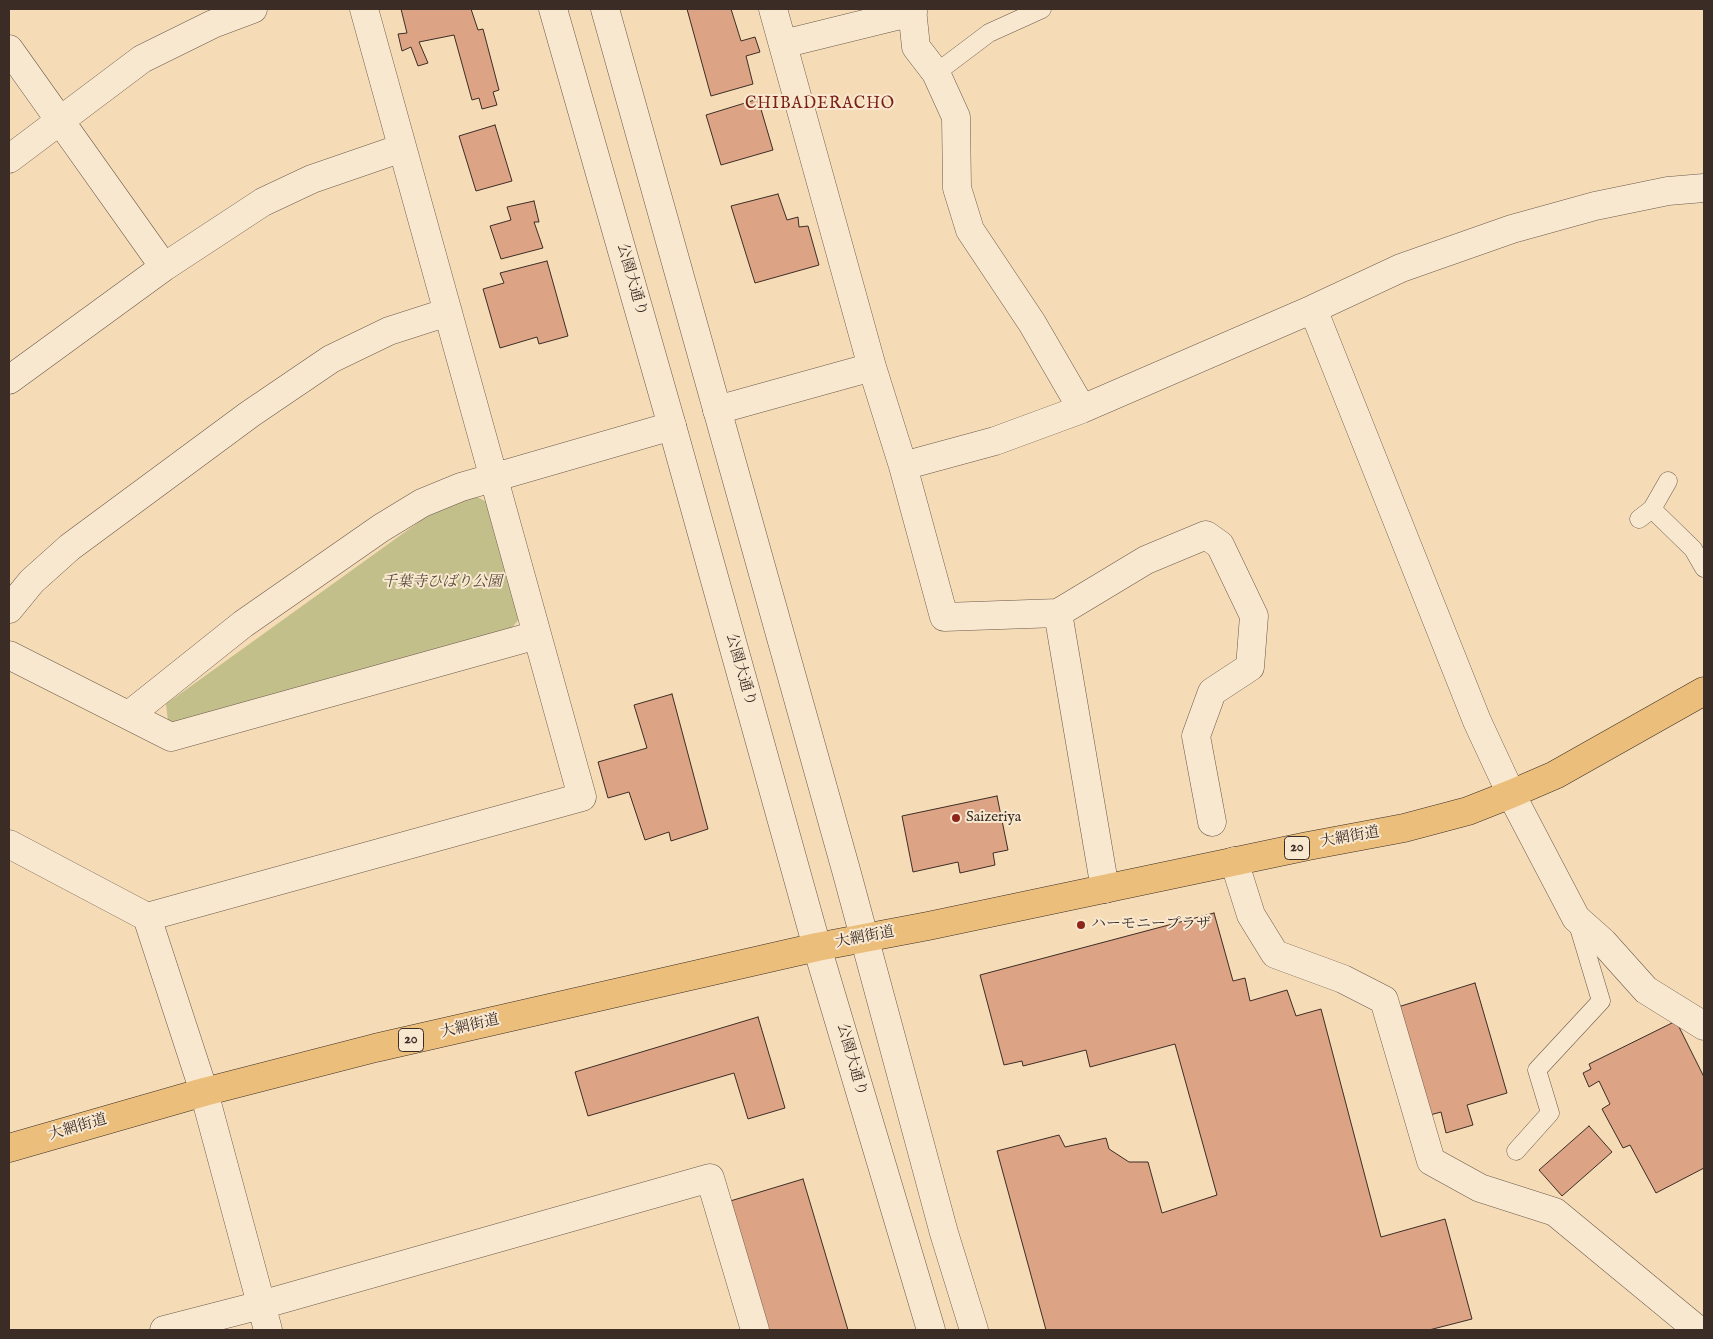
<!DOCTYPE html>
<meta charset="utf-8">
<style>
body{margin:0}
#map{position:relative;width:1713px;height:1339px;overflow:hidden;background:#f6dcb6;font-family:"IM FELL English",serif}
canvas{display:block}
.frame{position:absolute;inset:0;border:10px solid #3b2d26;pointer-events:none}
</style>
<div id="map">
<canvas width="1713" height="1339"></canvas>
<div class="frame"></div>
</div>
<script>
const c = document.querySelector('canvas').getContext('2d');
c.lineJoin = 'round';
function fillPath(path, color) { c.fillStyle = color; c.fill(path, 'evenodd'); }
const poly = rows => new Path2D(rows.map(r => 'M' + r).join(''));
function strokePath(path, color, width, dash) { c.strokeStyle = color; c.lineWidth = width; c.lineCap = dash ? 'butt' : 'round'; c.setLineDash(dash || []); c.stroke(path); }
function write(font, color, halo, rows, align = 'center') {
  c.font = font + ' "IM FELL English","Noto Serif JP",serif'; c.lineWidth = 4; c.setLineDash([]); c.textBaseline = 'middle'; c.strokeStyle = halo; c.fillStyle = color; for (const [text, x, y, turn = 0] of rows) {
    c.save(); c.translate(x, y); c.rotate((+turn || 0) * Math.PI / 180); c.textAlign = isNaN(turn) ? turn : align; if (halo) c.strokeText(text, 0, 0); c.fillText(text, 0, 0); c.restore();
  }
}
fillPath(poly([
 [475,496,487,502,520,618,510,630,182,724,168,721,166,704,423,519,451,504]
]), '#c2bf8a');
const building = poly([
 [401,9,471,9,478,30,483,29,499,90,493,92,497,105,482,109,479,98,472,100,454,35,419,42,428,63,418,66,411,47,402,51,398,34,407,33,401,9],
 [687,9,731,9,741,41,755,37,760,52,746,56,753,84,711,96,687,9],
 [758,99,773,150,721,165,706,115,758,99],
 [495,125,512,181,476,191,459,136,495,125],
 [778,194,787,220,798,217,799,227,808,226,819,265,755,283,731,206,778,194],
 [534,201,539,222,534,222,543,248,501,259,490,226,511,220,507,207,534,201],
 [547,261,568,336,539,344,537,337,500,348,483,289,504,283,500,273,547,261],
 [672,694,708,829,671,841,669,832,645,840,629,792,608,798,598,762,647,748,634,705,672,694],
 [997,796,1008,850,993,853,995,865,960,873,958,862,913,872,902,816,997,796],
 [1214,913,1233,981,1245,978,1250,1001,1287,990,1296,1016,1321,1009,1381,1237,1445,1219,1472,1319,1429,1330,1046,1330,997,1151,1059,1135,1065,1147,1106,1138,1109,1149,1129,1162,1148,1162,1162,1213,1217,1195,1175,1044,1090,1067,1086,1050,1023,1066,1022,1061,1004,1065,980,975,1214,913],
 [1475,983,1507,1093,1467,1105,1473,1125,1446,1133,1441,1112,1430,1115,1398,1007,1475,983],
 [758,1017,785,1108,748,1119,734,1073,588,1116,575,1072,758,1017],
 [1676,1021,1704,1077,1704,1168,1656,1193,1630,1145,1623,1148,1602,1109,1610,1104,1599,1081,1589,1087,1583,1073,1591,1069,1589,1064,1676,1021],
 [1589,1126,1612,1152,1562,1196,1539,1170,1589,1126],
 [803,1179,848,1330,766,1330,727,1202,803,1179]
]);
fillPath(building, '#dca384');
strokePath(building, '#3b2d26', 1);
const service = poly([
 [936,73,989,33,1042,9],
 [1652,509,1693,549,1704,568],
 [1639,519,1652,509,1668,481],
 [1516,1151,1550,1113,1537,1070,1601,1001,1577,921]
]);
const minor = poly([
 [773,9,872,367,903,466,944,617,1058,613,1146,560,1206,535,1220,545,1254,616,1250,667,1212,692,1196,736,1212,822],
 [912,9,916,47,936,73,956,117,957,188,970,230,1032,323,1082,409],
 [783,44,913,12],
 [9,49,164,267],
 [1313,309,1477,721,1511,794,1576,918,1603,942,1646,990,1704,1026],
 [9,380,164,267,263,202,312,179,402,148],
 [717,410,872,367],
 [903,466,995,441,1082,409,1313,309,1401,268,1512,229,1595,206,1668,191,1704,188],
 [9,609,32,581,70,547,250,414,331,359,389,331,448,312],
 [1058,613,1105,889],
 [9,655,171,737,537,635],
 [129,715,243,624,381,528,422,503,461,487,672,426],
 [9,844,147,917,204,1092,268,1330],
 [1234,861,1251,915,1275,954,1343,979,1384,1000,1431,1161,1480,1188,1555,1212,1698,1330],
 [147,917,582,797,364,9],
 [164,1330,261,1305,710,1178,755,1330]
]);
const tertiary = poly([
 [553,9,672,426,817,947,931,1330],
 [605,9,846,870,944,1233,974,1330],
 [9,159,142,59,213,24,253,9]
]);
const primary = poly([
 [9,1148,204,1092,375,1048,817,947,928,926,1308,846,1404,828,1468,811,1511,794,1555,775,1704,691]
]);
strokePath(service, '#6a594a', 19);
strokePath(minor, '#6a594a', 29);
strokePath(tertiary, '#6a594a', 29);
strokePath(primary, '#3b2d26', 29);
strokePath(service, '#f9e8d0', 18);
strokePath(minor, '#f9e8d0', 28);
strokePath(tertiary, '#f9e8d0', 28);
strokePath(primary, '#ebbe7b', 28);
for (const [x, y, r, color] of [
 [956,818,5,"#8f2418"],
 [1081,925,5,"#8f2418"]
]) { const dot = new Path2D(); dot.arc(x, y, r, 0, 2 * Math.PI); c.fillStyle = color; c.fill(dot); strokePath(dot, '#f9e8d0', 2); }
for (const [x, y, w] of [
 [1297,848,25],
 [411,1040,25]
]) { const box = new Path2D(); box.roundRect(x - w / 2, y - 11.5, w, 23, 4); c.fillStyle = '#f9e8d0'; c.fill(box); strokePath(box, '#3b2d26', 1); }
write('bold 14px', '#3b2d26', null, [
 ["20",1297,848],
 ["20",411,1040]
]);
write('15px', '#3b2d26', '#f9e8d0', [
 ["公園大通り",631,280,74],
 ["公園大通り",740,670,74],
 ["大網街道",1350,838,-10],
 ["大網街道",865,938,-11],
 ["大網街道",470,1027,-13],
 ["公園大通り",851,1060,74],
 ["大網街道",78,1128,-16]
]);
write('italic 15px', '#564a3a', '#f9e8d0', [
 ["千葉寺ひばり公園",442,583]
]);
write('15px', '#3b2d26', '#f9e8d0', [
 ["Saizeriya",966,818],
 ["ハーモニープラザ",1091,925]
], 'left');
c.letterSpacing = '1px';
write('16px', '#7a1f14', '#f9e8d0', [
 ["CHIBADERACHO",820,105]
]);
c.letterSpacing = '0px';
</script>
